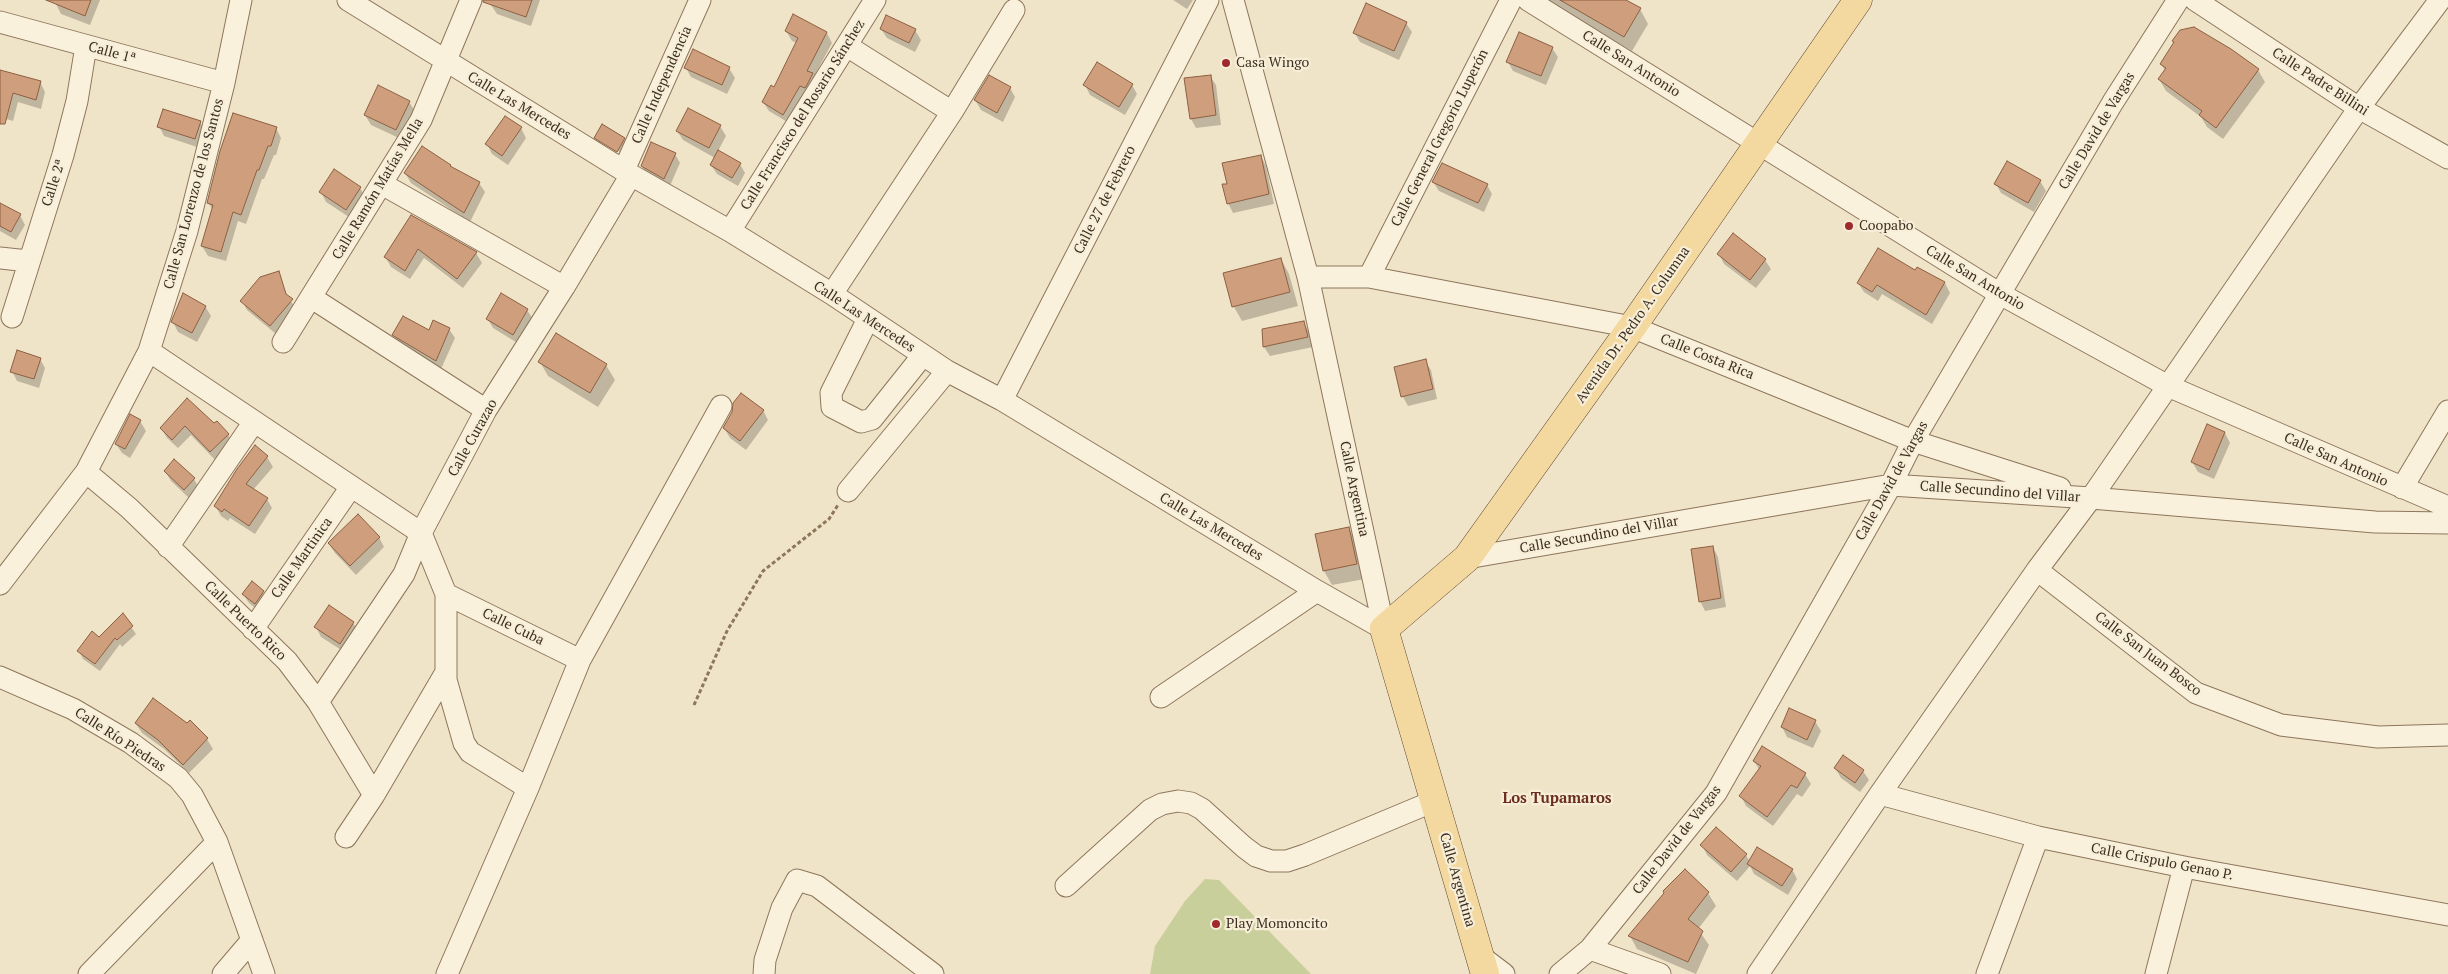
<!DOCTYPE html>
<meta charset="utf-8">
<style>
body{margin:0}
canvas{display:block;background:#f0e4c8}
</style>
<canvas width="2448" height="974"></canvas>
<script>
const c = document.querySelector('canvas').getContext('2d');
c.lineJoin = 'round';
function fillPath(path, color) { c.fillStyle = color; c.fill(path, 'evenodd'); }
const poly = rows => new Path2D(rows.map(r => 'M' + r).join(''));
function strokePath(path, color, width, dash) { c.strokeStyle = color; c.lineWidth = width; c.lineCap = dash ? 'butt' : 'round'; c.setLineDash(dash || []); c.stroke(path); }
function write(font, color, halo, rows, align = 'center') {
  c.font = font + ' "PT Serif",serif'; c.lineWidth = 4.5; c.setLineDash([]); c.textBaseline = 'middle'; c.strokeStyle = halo; c.fillStyle = color; for (const [text, x, y, turn = 0] of rows) {
    c.save(); c.translate(x, y); c.rotate((+turn || 0) * Math.PI / 180); c.textAlign = isNaN(turn) ? turn : align; if (halo) c.strokeText(text, 0, 0); c.fillText(text, 0, 0); c.restore();
  }
}
fillPath(poly([
 [1205,879,1219,880,1311,974,1150,974,1155,946,1185,901]
]), '#c9cf9b');
fillPath(poly([
 [57,0,100,0,90,25,61,14,56,4],
 [493,0,540,0,531,26,497,14,491,5],
 [1173,0,1193,0,1187,9],
 [1548,0,1624,0,1640,9,1648,24,1632,51,1550,3],
 [794,16,827,33,832,43,789,123,769,111,763,102,775,89,797,43,792,41,786,31],
 [1406,23,1412,32,1399,60,1360,42,1354,32],
 [881,29,915,30,921,40,915,52,887,38],
 [1552,48,1558,57,1546,85,1513,71,1508,62],
 [2161,64,2258,70,2265,82,2223,139,2207,127,2201,117,2166,91,2159,79,2165,71],
 [686,68,729,68,735,78,727,94,691,77],
 [0,71,40,82,45,92,41,109,18,102,13,121,0,117],
 [1210,76,1216,85,1221,125,1196,128,1191,119],
 [1085,85,1132,85,1137,94,1125,115,1090,95],
 [1010,88,1015,97,1003,122,981,110,975,100],
 [409,102,415,111,401,139,371,125,365,115],
 [200,122,206,132,200,148,164,136,159,126],
 [720,126,726,136,718,151,740,164,745,173,738,186,717,174,711,165,715,158,683,140,677,131],
 [276,128,281,138,276,155,274,155,264,179,262,179,246,224,238,221,226,261,208,256,202,246,213,210,208,203],
 [521,128,526,138,508,165,492,154,487,144],
 [596,138,624,139,629,148,623,161,601,147],
 [602,141,623,154,622,156,602,144],
 [675,154,680,163,669,188,648,176,642,166],
 [1261,156,1266,166,1274,204,1233,213,1228,203,1228,184],
 [405,173,479,183,485,192,470,222,411,183],
 [2040,181,2046,191,2034,212,2001,193,1996,184],
 [1433,182,1487,185,1492,194,1484,212,1439,191],
 [360,188,366,198,352,219,326,202,321,192],
 [0,204,20,215,25,225,16,240,0,231],
 [412,217,476,253,482,263,463,288,424,258,410,279,391,267,386,258],
 [1719,254,1765,260,1771,269,1756,288,1724,264],
 [1281,259,1289,274,1298,306,1242,321,1234,307,1225,274],
 [1918,269,1945,283,1950,293,1932,324,1882,294,1878,301,1864,292,1858,283,1916,272],
 [278,272,288,298,297,309,276,334,247,310,242,301],
 [205,306,211,316,197,342,178,332,173,322],
 [527,310,533,319,519,344,493,328,488,319],
 [1304,323,1309,332,1313,347,1270,356,1264,347,1264,330],
 [449,329,455,338,441,369,399,344,394,335],
 [557,334,606,365,615,380,598,407,548,376,540,362],
 [40,359,45,368,39,388,17,381,12,371],
 [1425,361,1431,370,1437,399,1408,406,1403,397,1396,368],
 [187,400,214,425,228,434,233,444,216,461,191,435,178,448,167,438,161,428],
 [763,410,768,420,746,450,730,438,724,428,733,412],
 [140,421,146,431,130,458,122,453,116,444],
 [2208,426,2225,433,2230,443,2214,479,2198,472,2192,462],
 [256,447,267,457,273,467,253,490,267,499,272,508,255,534,230,518,228,521,221,516,216,507],
 [165,471,194,479,199,488,190,499,171,481],
 [1349,528,1357,543,1365,579,1332,585,1324,571],
 [379,537,384,547,356,575,335,553,329,544],
 [1713,547,1718,557,1726,607,1705,611,1700,601],
 [263,592,268,602,261,613,249,603,243,594],
 [123,615,136,634,122,647,120,644,100,671,83,659,79,651,99,638],
 [353,623,359,632,346,653,321,637,316,627],
 [1815,721,1821,731,1813,748,1787,737,1782,727],
 [190,722,207,739,213,749,189,773,164,749,142,733,136,724,187,724],
 [1754,761,1805,774,1811,784,1802,797,1797,794,1773,826,1746,806,1741,796,1760,771],
 [1835,768,1863,771,1869,780,1860,792,1841,778],
 [1702,845,1746,855,1750,862,1792,869,1797,879,1788,895,1754,874,1750,866,1737,881,1707,855],
 [1708,893,1716,906,1698,929,1709,945,1696,974,1637,949,1630,936]
]), '#0003');
const building = poly([
 [46,0,91,0,85,16,46,0],
 [483,0,532,0,526,17,483,2,483,0],
 [1560,0,1626,0,1641,8,1624,37,1560,0],
 [1366,3,1407,22,1394,51,1353,33,1366,3],
 [793,14,827,32,807,71,813,73,807,85,805,88,800,86,783,115,762,102,771,85,774,87,798,38,785,31,793,14],
 [886,15,916,29,909,43,880,29,886,15],
 [2194,27,2231,49,2259,69,2216,128,2199,115,2202,111,2158,79,2166,68,2160,64,2174,42,2172,41,2180,30,2194,27],
 [1519,32,1553,47,1541,76,1506,62,1519,32],
 [693,49,730,67,722,85,684,68,693,49],
 [1097,62,1133,84,1119,107,1083,85,1097,62],
 [0,70,41,81,36,100,13,93,5,124,0,124,0,70],
 [989,75,1011,87,997,113,974,100,989,75],
 [1211,75,1216,115,1190,119,1184,78,1211,75],
 [378,85,410,101,396,130,364,115,378,85],
 [688,108,721,125,709,148,676,131,688,108],
 [163,109,201,121,195,139,157,127,163,109],
 [233,113,277,127,271,146,268,146,259,170,257,170,241,215,233,212,221,252,201,246,213,205,207,203,220,151,233,113],
 [505,116,522,127,502,156,485,144,505,116],
 [602,124,625,138,617,152,594,138,602,124],
 [651,142,676,153,664,179,641,166,651,142],
 [422,146,451,165,450,166,480,182,464,213,404,173,422,146],
 [718,150,741,163,732,178,710,165,718,150],
 [1261,155,1269,194,1227,204,1222,184,1227,184,1222,163,1261,155],
 [2007,161,2041,180,2028,203,1994,184,2007,161],
 [1442,163,1488,184,1478,203,1432,182,1442,163],
 [334,169,361,187,346,210,319,192,334,169],
 [0,203,21,214,11,232,0,226,0,203],
 [411,215,477,252,457,279,418,249,405,271,384,257,411,215],
 [1733,233,1766,259,1750,280,1717,254,1733,233],
 [1878,248,1915,270,1917,267,1945,282,1926,315,1877,285,1872,292,1857,283,1878,248],
 [1281,258,1290,292,1232,307,1223,273,1281,258],
 [279,271,286,294,293,299,270,326,240,301,260,277,279,271],
 [183,293,206,306,192,333,171,322,183,293],
 [501,293,528,309,513,335,486,319,501,293],
 [403,316,429,330,433,320,450,328,436,361,392,335,403,316],
 [1304,321,1308,337,1263,347,1262,329,1304,321],
 [556,333,607,364,590,393,538,362,556,333],
 [17,350,41,358,34,379,10,372,17,350],
 [1426,359,1433,389,1401,397,1394,367,1426,359],
 [741,393,764,410,740,441,723,428,732,412,733,403,741,393],
 [187,398,214,423,217,421,229,434,210,452,185,426,172,440,160,428,187,398],
 [130,414,141,420,125,449,115,444,130,414],
 [2207,424,2225,432,2209,470,2191,462,2207,424],
 [255,445,268,456,246,484,268,498,249,526,224,509,222,512,214,506,237,469,255,445],
 [174,459,195,478,184,490,164,471,174,459],
 [358,514,380,537,350,566,328,543,358,514],
 [1349,527,1357,564,1323,571,1315,534,1349,527],
 [1713,546,1721,598,1699,602,1691,549,1713,546],
 [252,581,264,591,255,604,242,594,252,581],
 [329,605,354,622,340,644,314,627,329,605],
 [123,613,133,626,117,640,115,638,95,664,77,651,92,631,99,637,123,613],
 [153,698,187,723,190,720,208,738,183,765,158,740,135,723,153,698],
 [1789,708,1816,720,1807,740,1781,727,1789,708],
 [1762,746,1806,773,1797,788,1791,785,1767,817,1739,796,1761,766,1753,761,1762,746],
 [1843,755,1864,770,1855,783,1834,768,1843,755],
 [1716,827,1747,854,1731,872,1700,845,1716,827],
 [1757,847,1793,869,1782,886,1747,864,1757,847],
 [1685,869,1709,892,1688,919,1703,931,1688,962,1628,936,1664,893,1663,891,1685,869]
]);
fillPath(building, '#cf9f7d');
strokePath(building, '#8d5f41', 1);
const minor = poly([
 [348,0,631,175,730,231,832,294,947,371,1002,400,1317,591,1384,629],
 [1233,0,1308,277,1384,629],
 [1528,0,2000,294,2168,386,2448,507],
 [2195,0,2359,108,2448,158],
 [0,22,224,83],
 [847,46,952,112],
 [624,170,700,0],
 [382,184,564,287],
 [730,231,875,0],
 [0,258,28,261],
 [1308,277,1369,277,1632,327,1913,441,2060,488],
 [1369,277,1511,0],
 [832,294,952,112,1014,10],
 [312,298,486,410],
 [12,317,63,155,77,101,86,46],
 [868,319,831,393,832,407,861,422,872,419,923,355],
 [283,342,421,120,471,0],
 [149,351,421,533,446,594,446,680,464,743,470,752,528,788],
 [1002,400,1208,0],
 [86,472,129,508,287,661,318,702,374,795],
 [2402,488,2448,411],
 [848,491,947,371],
 [168,547,254,422],
 [1467,558,1891,485,2091,498,2375,522,2448,523],
 [2037,570,2196,693,2281,725,2378,737,2448,735],
 [0,584,86,472,149,351,187,231,224,83,241,0],
 [446,594,580,660],
 [253,629,351,487],
 [0,677,73,709,131,743,178,778,192,795,217,842,264,974],
 [1161,697,1317,591],
 [318,702,404,574,421,533,486,410,564,287,631,175],
 [1880,794,2038,837,2184,867,2448,915],
 [346,837,374,795,446,672],
 [1066,886,1150,810,1162,804,1178,801,1191,803,1202,809,1244,847,1256,856,1271,861,1287,861,1305,855,1434,801],
 [1590,949,1660,974],
 [1479,955,1504,974],
 [89,974,217,842],
 [223,974,252,940],
 [447,974,528,788,580,660,721,406],
 [764,974,765,960,782,908,797,880,817,886,933,974],
 [1560,974,1590,949,1716,793,1891,485,1913,441,2113,102,2178,0],
 [1758,974,1880,794,2037,570,2091,498,2359,108,2440,0],
 [1987,974,2038,837],
 [2156,974,2184,867]
]);
const major = poly([
 [1485,974,1384,629,1467,558,1632,327,1858,0]
]);
strokePath(minor, '#8d765c', 23);
strokePath(major, '#5b4430', 29);
strokePath(poly([
 [694,705,727,631,763,571,829,519,838,505]
]), '#8d765c', 3, [4, 2.5]);
strokePath(minor, '#faf1dc', 21);
strokePath(major, '#f3d9a0', 28);
for (const [x, y, r, color] of [
 [1226,63,5,"#9e2a2b"],
 [1849,226,5,"#9e2a2b"],
 [1216,924,5,"#9e2a2b"]
]) { const dot = new Path2D(); dot.arc(x, y, r, 0, 2 * Math.PI); c.fillStyle = color; c.fill(dot); strokePath(dot, '#f7eed8', 2); }
write('14px', '#3d2e20', '#f7eed8', [
 ["Calle 1ª",112,53,15],
 ["Calle San Antonio",1631,64,32],
 ["Calle Padre Billini",2320,82,33],
 ["Calle Independencia",662,85,-66],
 ["Calle Las Mercedes",519,106,31],
 ["Calle Francisco del Rosario Sánchez",803,115,-58],
 ["Calle David de Vargas",2097,131,-59],
 ["Calle General Gregorio Luperón",1440,138,-63],
 ["Calle 2ª",54,183,-72],
 ["Calle Ramón Matías Mella",378,189,-59],
 ["Calle San Lorenzo de los Santos",194,194,-75],
 ["Calle 27 de Febrero",1105,200,-63],
 ["Calle San Antonio",1975,278,31],
 ["Calle Las Mercedes",864,317,33],
 ["Avenida Dr. Pedro A. Columna",1633,325,-55],
 ["Calle Costa Rica",1707,357,22],
 ["Calle Curazao",473,438,-61],
 ["Calle San Antonio",2336,460,24],
 ["Calle David de Vargas",1892,481,-61],
 ["Calle Argentina",1354,489,78],
 ["Calle Secundino del Villar",2000,492,4],
 ["Calle Las Mercedes",1211,527,31],
 ["Calle Secundino del Villar",1599,535,-10],
 ["Calle Martinica",302,558,-55],
 ["Calle Puerto Rico",245,621,44],
 ["Calle Cuba",513,627,26],
 ["Calle San Juan Bosco",2148,654,37],
 ["Calle Río Piedras",120,740,33],
 ["Calle David de Vargas",1677,840,-52],
 ["Calle Crispulo Genao P.",2162,862,11],
 ["Calle Argentina",1457,880,74]
]);
write('14px', '#3d2e20', '#f7eed8', [
 ["Casa Wingo",1236,63],
 ["Coopabo",1859,226],
 ["Play Momoncito",1226,924]
], 'left');
write('bold 15px', '#6b2e1e', '#f7eed8', [
 ["Los Tupamaros",1557,799]
]);
</script>
